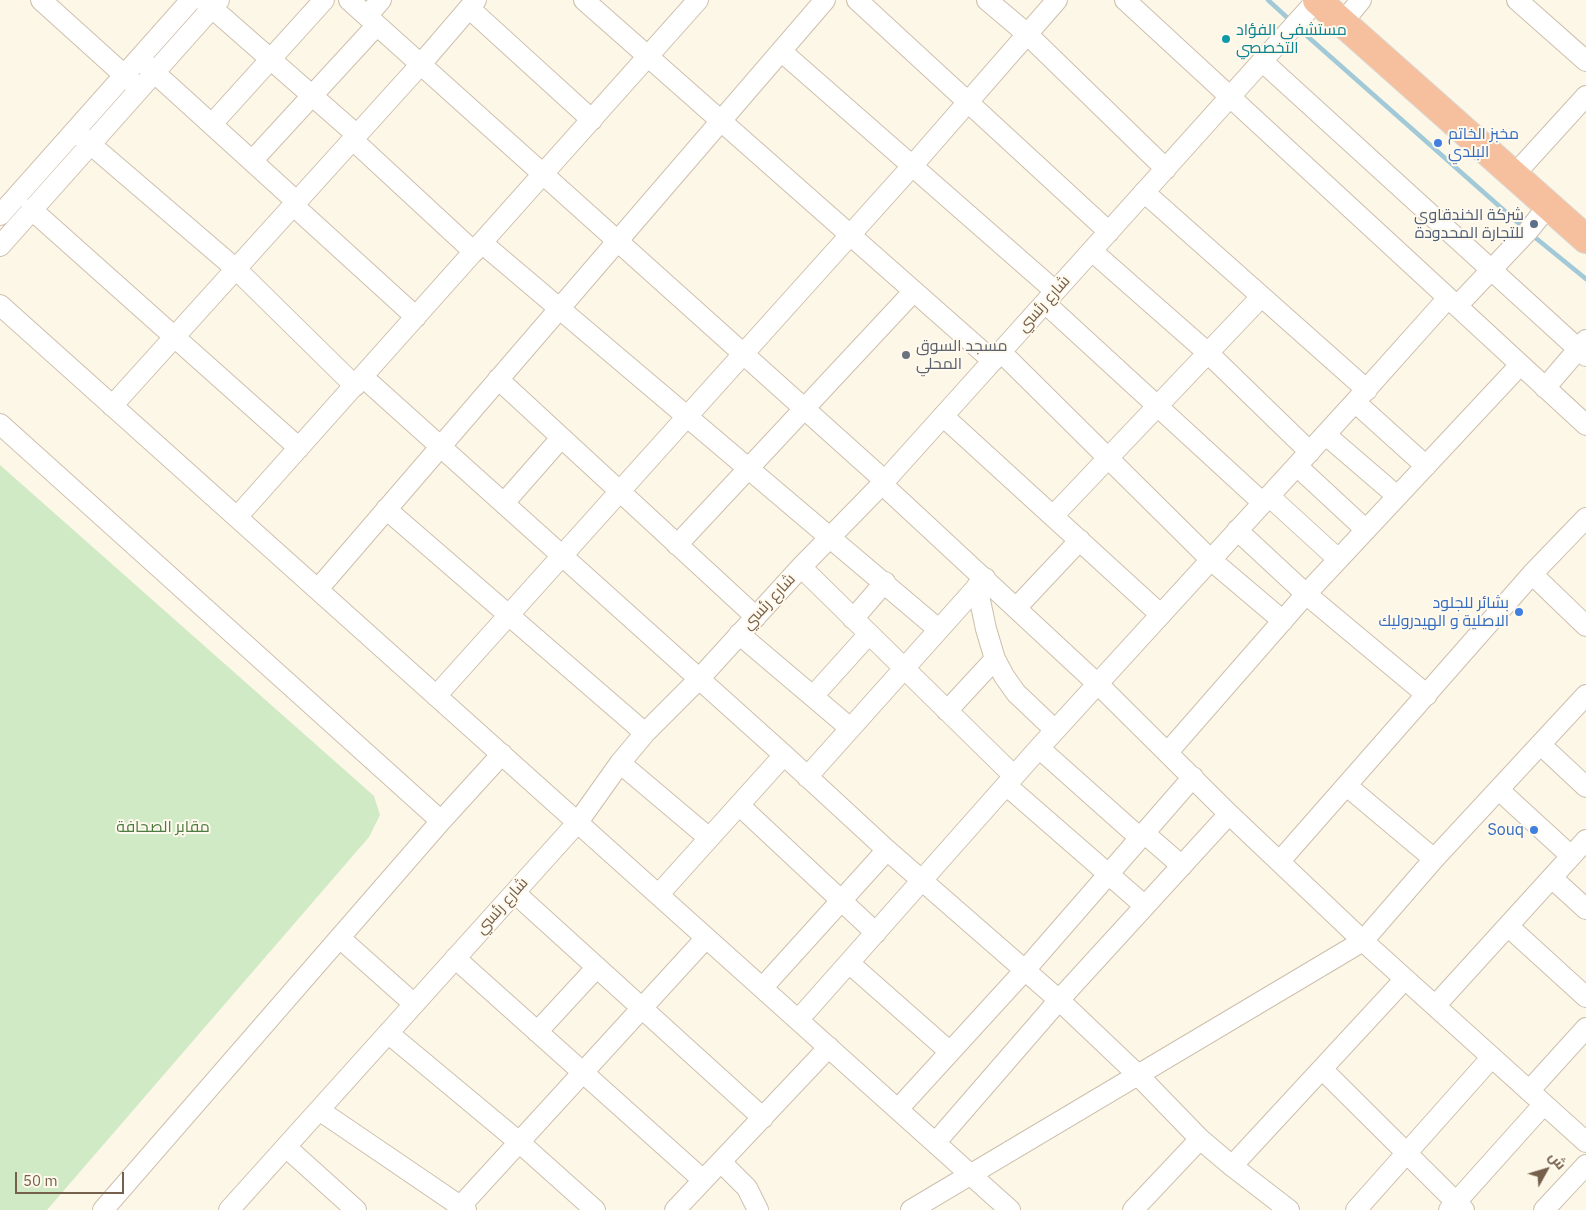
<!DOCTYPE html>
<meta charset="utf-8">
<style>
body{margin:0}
#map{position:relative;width:1586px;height:1210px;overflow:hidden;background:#fcf7e7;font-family:"IBM Plex Sans",Cairo,sans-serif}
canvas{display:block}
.north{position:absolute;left:1521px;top:1145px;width:50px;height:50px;-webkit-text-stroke:4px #fffaed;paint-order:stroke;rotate:51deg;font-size:14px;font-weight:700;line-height:20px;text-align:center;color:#76604b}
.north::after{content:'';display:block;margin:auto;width:18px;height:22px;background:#76604b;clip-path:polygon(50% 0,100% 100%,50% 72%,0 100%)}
.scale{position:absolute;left:15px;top:1172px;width:109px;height:22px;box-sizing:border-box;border:2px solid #76604b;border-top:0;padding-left:6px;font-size:15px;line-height:18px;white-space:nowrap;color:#76604b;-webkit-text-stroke:4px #fffaed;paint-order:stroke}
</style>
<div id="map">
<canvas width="1586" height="1210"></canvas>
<div class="north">ش</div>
<div class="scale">50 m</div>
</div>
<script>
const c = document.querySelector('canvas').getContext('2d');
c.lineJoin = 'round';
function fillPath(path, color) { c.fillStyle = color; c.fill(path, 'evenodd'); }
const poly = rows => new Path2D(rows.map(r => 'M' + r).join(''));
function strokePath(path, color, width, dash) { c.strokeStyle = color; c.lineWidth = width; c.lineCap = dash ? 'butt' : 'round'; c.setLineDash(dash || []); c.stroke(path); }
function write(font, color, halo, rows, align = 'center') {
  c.font = font + ' "IBM Plex Sans",Cairo,sans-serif'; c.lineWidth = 4; c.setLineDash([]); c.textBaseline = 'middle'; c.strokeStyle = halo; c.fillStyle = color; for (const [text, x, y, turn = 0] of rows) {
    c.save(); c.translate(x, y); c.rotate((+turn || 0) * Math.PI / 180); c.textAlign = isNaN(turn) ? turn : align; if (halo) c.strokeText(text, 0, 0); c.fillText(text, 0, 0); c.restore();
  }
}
fillPath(poly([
 [0,465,374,796,380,815,369,837,47,1210,0,1210]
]), '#cfeac5');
strokePath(poly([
 [1268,0,1291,21],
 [1298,28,1524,228],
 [1532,235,1586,279]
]), '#a1c9d8', 4.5);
const minor = poly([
 [41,0,134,84],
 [203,0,357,135],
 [349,0,885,481],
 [584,0,993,361],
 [857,0,1109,232],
 [987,0,1026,33,1166,169],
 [1125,0,1586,425],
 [1517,0,1586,61],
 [469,8,592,120],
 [367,16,381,0],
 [1343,22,1361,0],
 [781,51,1055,291],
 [1262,61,1586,356],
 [144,63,297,202],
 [212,124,324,0],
 [75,131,236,269,355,386],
 [353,140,474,252],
 [252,161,377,25],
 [1514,175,1586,96],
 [1144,192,1367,390],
 [294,206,416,317],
 [31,209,299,448],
 [0,215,191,0],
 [482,243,938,629],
 [0,246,219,0],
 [1092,251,1208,353,1310,452],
 [1045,303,1263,503],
 [0,305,1010,1210],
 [1457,306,1528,231,1549,205],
 [1001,352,1211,560,1283,621],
 [363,377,784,755,887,850,1059,1000,1138,1075,1200,1139,1232,1166,1289,1210],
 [498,379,756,617],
 [1545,388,1586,340],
 [1355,402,1426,466],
 [112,406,421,64,476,0],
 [943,416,1160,614],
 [0,424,441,821],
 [1326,435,1397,496],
 [1297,466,1366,530],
 [882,484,1104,690,1229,814,1363,941,1586,1142],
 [1269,496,1338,559],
 [504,503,561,438],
 [386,509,645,733],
 [1053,516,1261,297],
 [237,517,698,0],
 [1237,530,1306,594,1427,695],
 [677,545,914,291],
 [801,567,1014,776],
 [1532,574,1586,626],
 [977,586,986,629,995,659,1004,676,1016,693,1055,730],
 [318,589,825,0],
 [1016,608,1080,540],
 [853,619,885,582],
 [739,634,850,728],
 [814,695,869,634],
 [436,696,913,165,1057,0],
 [947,711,995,659],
 [1541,745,1586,787],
 [1039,748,1140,838],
 [1168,752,1306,594,1520,365],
 [620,763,709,838],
 [807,777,985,578],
 [1006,785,1145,906],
 [1347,786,1434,859],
 [1499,790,1571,856],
 [739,805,876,933],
 [1144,833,1182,866],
 [1280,861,1532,574,1586,518],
 [1552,878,1586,909],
 [515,893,763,1118],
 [659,894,784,755],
 [1509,927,1586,997],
 [341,939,414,1004],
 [455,958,703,1180],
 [849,963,950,1052],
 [763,987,887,850],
 [1435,1006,1586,840],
 [799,1019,1039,748,1355,402,1448,298],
 [537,1032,597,967],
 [388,1033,519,1142,595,1210],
 [1322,1069,1464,1210],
 [1529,1091,1586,1028],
 [898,1109,1025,970,1193,777],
 [319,1110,466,1210],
 [936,1142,1059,1000,1229,814],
 [286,1147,356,1210],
 [721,1162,747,1188,758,1210],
 [1232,1166,1405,979],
 [103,1210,441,821,502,754],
 [229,1210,578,822,620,763,645,733,699,679,801,567,882,484,1317,0],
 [457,1210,706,938],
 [675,1210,829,1047],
 [911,1210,1363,941,1434,859,1586,695],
 [1133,1210,1200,1139],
 [1356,1210,1492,1057],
 [1449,1210,1544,1104],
 [1544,1210,1586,1165]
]);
const highway = poly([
 [1317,0,1586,239]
]);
strokePath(minor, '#cebfad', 22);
strokePath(highway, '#dbd6d0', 30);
strokePath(minor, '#fff', 20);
strokePath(highway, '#f6c09e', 28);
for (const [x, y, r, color] of [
 [1226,39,5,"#0f9aa8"],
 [1438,143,5,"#3f7fe0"],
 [1534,224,5,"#5c6f8a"],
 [906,355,5,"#6b7280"],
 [1519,612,5,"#3f7fe0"],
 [1534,830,5,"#3f7fe0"]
]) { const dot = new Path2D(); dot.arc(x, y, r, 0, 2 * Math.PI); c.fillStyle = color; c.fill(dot); strokePath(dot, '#fffaed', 2); }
write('16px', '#0d838f', '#fffaed', [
 ["مستشفى الفؤاد",1236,30],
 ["التخصصي",1236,48]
], 'left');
write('16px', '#366cbe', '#fffaed', [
 ["مخبز الخاتم",1448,134,"left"],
 ["البلدي",1448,152,"left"],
 ["بشائر للجلود",1509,603],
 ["الاصلية و الهيدروليك",1509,621],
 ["Souq",1524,830]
], 'right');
write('16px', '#4e5e75', '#fffaed', [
 ["شركة الخندقاوي",1524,215],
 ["للتجارة المحدودة",1524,233]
], 'right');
write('16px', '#76604b', '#fffaed', [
 ["شارع رئسي",1044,304,-48],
 ["شارع رئسي",769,602,-47],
 ["شارع رئسي",502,906,-48]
]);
write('16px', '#5b616d', '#fffaed', [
 ["مسجد السوق",916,346],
 ["المحلي",916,364]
], 'left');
write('16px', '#4c7c42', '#fffaed', [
 ["مقابر الصحافة",163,827]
]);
</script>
